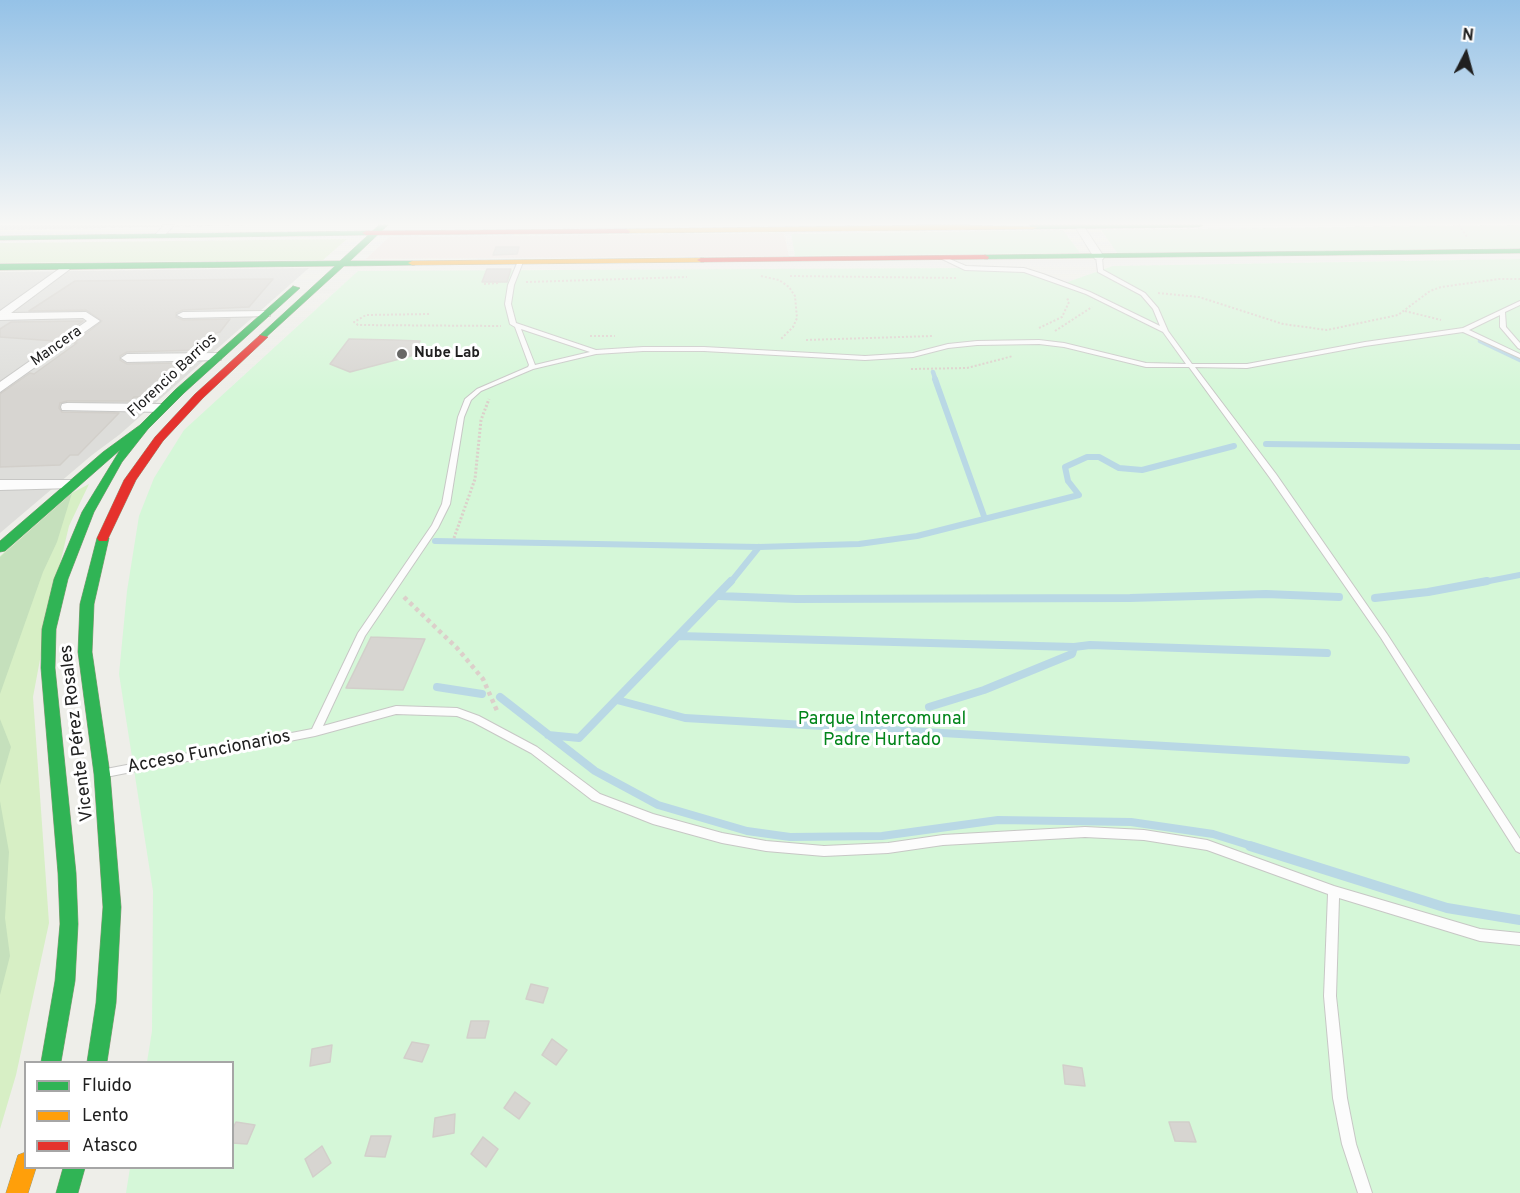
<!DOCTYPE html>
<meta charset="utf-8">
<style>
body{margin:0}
#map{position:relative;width:1520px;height:1193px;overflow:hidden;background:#eeeee9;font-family:Overpass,sans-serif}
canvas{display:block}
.legend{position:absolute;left:24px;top:1061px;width:210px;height:108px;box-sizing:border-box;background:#fff;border:2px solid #a6a6a6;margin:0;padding:8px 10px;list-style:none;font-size:18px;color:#202020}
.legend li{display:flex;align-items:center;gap:12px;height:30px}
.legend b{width:30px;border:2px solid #a6a6a6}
.north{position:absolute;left:1436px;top:24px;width:60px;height:60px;-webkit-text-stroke:4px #fff;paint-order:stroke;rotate:6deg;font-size:16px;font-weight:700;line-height:24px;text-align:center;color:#202020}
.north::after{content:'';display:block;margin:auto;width:21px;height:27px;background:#202020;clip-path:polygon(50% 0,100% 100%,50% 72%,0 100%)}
</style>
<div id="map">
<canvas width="1520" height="1193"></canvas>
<ul class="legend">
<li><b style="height:8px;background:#30b455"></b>Fluido</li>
<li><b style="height:8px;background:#ff9f0a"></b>Lento</li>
<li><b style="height:8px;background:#e5322d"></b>Atasco</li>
</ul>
<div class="north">N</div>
</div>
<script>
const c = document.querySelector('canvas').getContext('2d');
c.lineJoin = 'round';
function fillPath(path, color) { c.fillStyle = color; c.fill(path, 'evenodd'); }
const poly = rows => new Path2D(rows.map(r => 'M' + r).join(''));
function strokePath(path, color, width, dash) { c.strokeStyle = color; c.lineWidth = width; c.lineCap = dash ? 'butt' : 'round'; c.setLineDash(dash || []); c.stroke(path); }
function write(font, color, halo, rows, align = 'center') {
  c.font = font + ' Overpass,sans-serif'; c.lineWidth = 6; c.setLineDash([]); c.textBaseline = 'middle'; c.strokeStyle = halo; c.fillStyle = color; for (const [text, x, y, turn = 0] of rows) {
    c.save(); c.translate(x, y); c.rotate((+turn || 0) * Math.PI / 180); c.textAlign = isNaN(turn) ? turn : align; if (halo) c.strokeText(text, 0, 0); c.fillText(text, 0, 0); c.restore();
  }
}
fillPath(poly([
 [0,225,255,225,0,230],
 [309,268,119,435,92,455,0,533,0,272]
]), '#ddddda');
fillPath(poly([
 [784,233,789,256,366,259,389,237]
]), '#f1e2dd');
fillPath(poly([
 [347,239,323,260,0,263,0,243],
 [89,484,69,526,50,606,33,697,49,923,16,1075,0,1129,0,556,72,493]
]), '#d7efc5');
fillPath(poly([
 [72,493,57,542,43,572,0,694,0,557],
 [0,719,11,747,0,785],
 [0,801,9,852,5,918,10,956,0,995]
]), '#c5e0bc');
fillPath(poly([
 [1520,225,1520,248,1118,254,1101,230],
 [1063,230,1080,253,795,256,791,234],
 [1520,259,1520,1193,126,1193,130,1168,232,1168,232,1062,147,1062,152,1031,153,891,119,674,127,591,139,516,154,478,184,430,358,271,959,268,1023,272,1062,284,1113,266]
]), '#d5f7d8');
strokePath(poly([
 [1480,341,1520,360],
 [933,372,936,381]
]), '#b9d8e5', 4.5);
strokePath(poly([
 [935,379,985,519],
 [1266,444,1520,447],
 [435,541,759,547,859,544,917,536,1079,495,1068,481,1065,467,1087,457,1099,457,1119,468,1142,470,1234,446],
 [730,583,759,547],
 [1479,583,1520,575]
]), '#b9d8e5', 6);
strokePath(poly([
 [719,596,796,599,1130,598,1266,594,1339,597],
 [1375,598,1428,592,1487,581],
 [679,636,1074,647],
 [437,687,482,694],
 [500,697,595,771,658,805,747,831,790,837,882,836,998,820,1131,822,1213,834,1255,847],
 [617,700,685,718,1406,760],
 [929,707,984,690,1072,654,1074,647,1090,645,1327,653],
 [548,735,579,738,731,581]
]), '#b9d8e5', 8);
strokePath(poly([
 [1250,846,1447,908,1520,920]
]), '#b9d8e5', 10);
const building = poly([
 [496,247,519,247,517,254,493,255,496,247],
 [487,269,511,269,507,282,482,282,487,269],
 [273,279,249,307,183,310,176,313,176,317,183,320,230,319,220,332,212,334,198,350,127,352,120,356,120,360,127,364,178,363,165,380,160,380,144,397,134,397,131,401,67,401,60,403,59,408,62,412,119,413,78,455,70,455,60,465,0,467,0,394,30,373,34,374,77,343,74,343,102,321,86,310,29,311,75,281,273,279],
 [83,321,55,341,0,337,0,329,11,322,83,321],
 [349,339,393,340,420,341,411,356,350,372,330,364,349,339],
 [371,637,425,639,403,690,346,688,371,637],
 [531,984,548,988,543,1003,526,999,531,984],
 [471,1021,489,1021,485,1038,467,1038,471,1021],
 [552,1039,567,1050,556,1065,542,1055,552,1039],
 [412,1042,429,1045,422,1062,404,1058,412,1042],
 [332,1045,330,1062,310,1066,312,1049,332,1045],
 [1063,1065,1082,1068,1085,1086,1065,1084,1063,1065],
 [515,1092,530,1103,519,1119,504,1108,515,1092],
 [455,1114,454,1133,433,1137,435,1118,455,1114],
 [236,1122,255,1125,247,1144,232,1143,232,1130,236,1122],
 [1169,1122,1189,1122,1196,1142,1175,1141,1169,1122],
 [371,1136,391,1136,385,1157,365,1156,371,1136],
 [483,1137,498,1149,486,1167,471,1154,483,1137],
 [322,1146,331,1163,313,1177,305,1159,322,1146]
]);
fillPath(building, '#d7d5d1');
strokePath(building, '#d2cfca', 1.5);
const lane = poly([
 [1099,255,1102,257,1103,270,1145,293,1158,308,1168,331,1192,364,1247,364,1365,342,1463,328,1520,301,1520,305,1505,312,1506,327,1520,343,1520,349,1518,348,1500,327,1500,315,1469,330,1520,354,1520,358,1463,332,1365,346,1247,368,1195,367,1276,474,1387,634,1520,839,1520,853,1516,851,1381,638,1270,478,1189,367,1146,367,1064,347,1039,344,977,345,948,348,913,357,865,360,704,351,643,351,596,354,533,369,481,391,471,400,464,417,450,504,438,528,365,636,323,726,396,706,457,708,479,716,537,747,600,794,653,814,722,833,766,841,824,846,888,843,943,835,1085,827,1144,830,1207,840,1334,886,1480,929,1520,933,1520,945,1480,941,1339,898,1336,996,1347,1098,1356,1144,1372,1193,1358,1193,1342,1144,1333,1098,1324,996,1328,894,1207,850,1144,840,1085,837,943,845,888,853,824,856,766,851,722,843,653,824,592,800,531,753,473,722,457,716,396,714,315,736,106,777,102,776,101,773,102,770,106,769,312,729,358,633,432,525,442,504,458,417,465,399,477,389,528,367,529,365,515,327,510,324,505,304,508,285,518,261,523,262,514,285,511,304,516,323,596,350,643,347,704,347,865,356,913,353,948,344,977,341,1039,340,1064,343,1146,363,1186,364,1163,332,1086,294,1024,272,965,270,940,258,945,257,966,266,1024,268,1043,274,1090,292,1160,326,1153,309,1141,295,1098,272,1096,257,1099,255],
 [521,329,590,352,535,365,521,329]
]);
const street = poly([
 [164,225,174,225,163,237,157,237,155,235,164,225],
 [1074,225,1083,225,1104,257,1103,259,1095,259,1074,225],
 [66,264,71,267,70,269,11,313,86,312,100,321,0,392,0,382,87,321,83,318,0,320,0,311,66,264],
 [266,311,270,312,270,316,183,318,177,315,183,312,266,311],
 [217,353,221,354,221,360,127,362,121,358,127,354,217,353],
 [67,403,162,404,168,408,162,412,62,410,61,407,62,404,67,403],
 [0,480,72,480,79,484,72,488,0,490,0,480]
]);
const fast = poly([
 [379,225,388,225,350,261,412,261,416,263,415,265,344,266,263,340,258,337,260,335,335,266,0,270,0,264,340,261,379,225],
 [1030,225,1203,225,1199,227,1033,229,1030,229,1030,225],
 [369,231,369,235,366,235,0,240,0,236,369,231],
 [1520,249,1520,253,985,259,981,257,985,255,1520,249],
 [293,286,300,288,184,393,148,429,122,462,94,512,68,579,56,629,55,668,76,873,78,924,75,981,61,1062,41,1062,55,981,60,924,58,873,41,668,42,629,54,579,82,512,120,450,5,551,0,552,0,541,103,452,140,425,176,389,293,286],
 [103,534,109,538,94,604,92,652,110,774,121,907,116,1003,107,1062,87,1062,96,1003,103,907,94,774,78,652,80,604,97,538,103,534],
 [63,1168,85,1168,78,1193,56,1193,63,1168]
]);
const slow = poly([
 [951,225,1037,227,1033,229,626,233,622,231,626,229,951,225],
 [701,258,704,258,704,262,412,265,408,263,412,261,701,258],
 [26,1152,26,1168,36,1168,28,1193,6,1193,18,1155,26,1152]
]);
const jam = poly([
 [626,229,630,231,629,233,366,235,362,233,366,231,626,229],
 [985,255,989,257,988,259,701,262,697,260,701,258,985,255],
 [260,335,268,337,203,398,163,441,136,480,107,541,99,541,97,538,124,480,155,437,195,394,260,335]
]);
strokePath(lane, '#c7c7c5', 2);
strokePath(street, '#c7c7c5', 2);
strokePath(fast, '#959a7f', 1);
strokePath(slow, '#959a7f', 1);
strokePath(jam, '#959a7f', 1);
strokePath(poly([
 [1459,225,1467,237],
 [761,276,779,280,789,287,795,296,797,318,793,327,780,340],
 [790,276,957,278],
 [526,282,687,277],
 [484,284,498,283],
 [1158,293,1199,297,1283,324,1327,330,1398,315,1430,291,1441,287,1499,279,1520,279],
 [1405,311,1441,320],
 [429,314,366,315,354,322,358,325,501,326],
 [1039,328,1062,317,1069,302,1067,298],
 [1055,331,1092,307],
 [590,336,615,336],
 [806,340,933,336],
 [911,369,967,368,1013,356]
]), '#dccfca', 2, [2, 2]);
strokePath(poly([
 [454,538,475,479,481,420,489,399]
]), '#dccfca', 3, [2, 2]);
strokePath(poly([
 [404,597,457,648,483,679,498,713]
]), '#dccfca', 4.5, [4, 4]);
fillPath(lane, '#fcfcfc');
fillPath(street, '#fcfcfc');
fillPath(fast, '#30b455');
fillPath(slow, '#ff9f0a');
fillPath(jam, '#e5322d');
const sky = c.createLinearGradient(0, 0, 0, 392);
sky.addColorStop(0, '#95c2e7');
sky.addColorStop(0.57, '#f7f7f5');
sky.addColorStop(1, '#f7f7f500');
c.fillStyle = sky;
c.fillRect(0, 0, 1520, 392);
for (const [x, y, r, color] of [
 [402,354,6,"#686866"]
]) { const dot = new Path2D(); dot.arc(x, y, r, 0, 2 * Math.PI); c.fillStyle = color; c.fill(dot); strokePath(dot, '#fff', 2); }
write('15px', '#202020', '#fff', [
 ["Mancera",57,347,-35],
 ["Florencio Barrios",173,376,-43]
]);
write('bold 15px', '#202020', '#fff', [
 ["Nube Lab",414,354]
], 'left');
write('18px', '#02851a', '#fff', [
 ["Parque Intercomunal",882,720],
 ["Padre Hurtado",882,741]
]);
write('18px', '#202020', '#fff', [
 ["Vicente Pérez Rosales",78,733,-97],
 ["Acceso Funcionarios",209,753,-11]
]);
</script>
